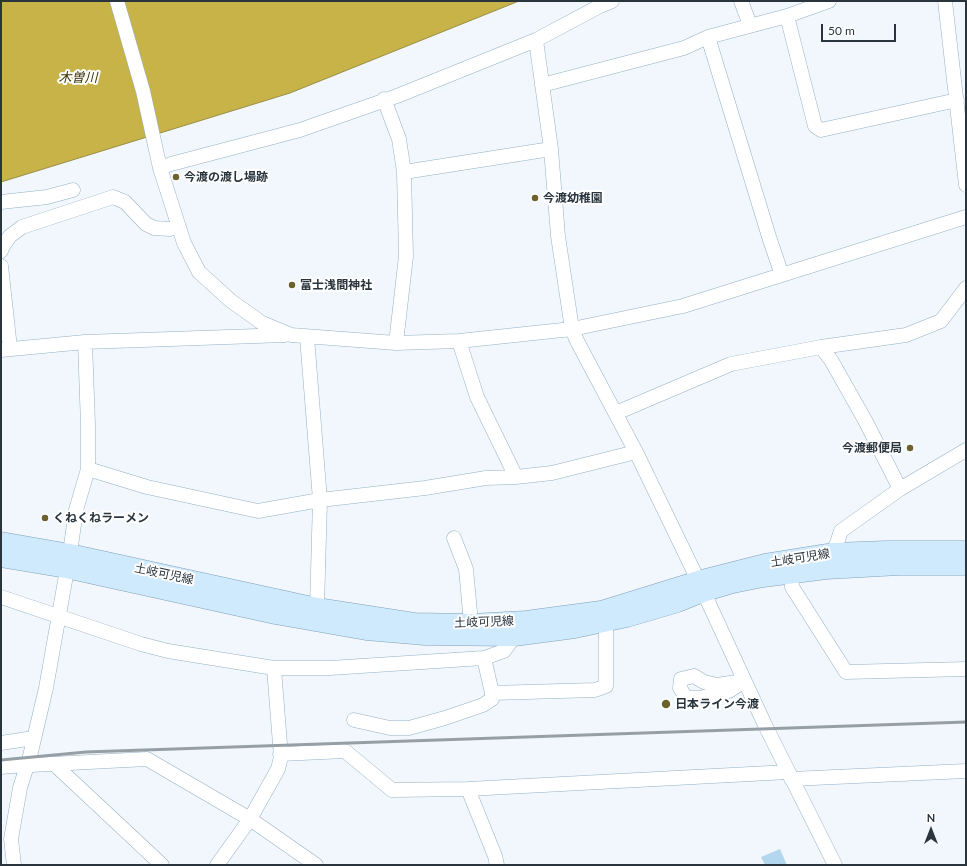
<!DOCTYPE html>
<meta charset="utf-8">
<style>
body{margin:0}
#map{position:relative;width:967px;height:866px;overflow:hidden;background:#f1f7fc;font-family:Lato,sans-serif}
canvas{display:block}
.frame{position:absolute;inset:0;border:2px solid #29343d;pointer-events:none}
.north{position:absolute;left:911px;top:810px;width:40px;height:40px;-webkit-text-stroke:3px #fff;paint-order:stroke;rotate:0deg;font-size:11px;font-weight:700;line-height:16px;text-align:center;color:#29343d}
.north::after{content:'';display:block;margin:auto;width:14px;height:18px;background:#29343d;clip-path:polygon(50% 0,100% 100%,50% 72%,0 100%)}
.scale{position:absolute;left:821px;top:24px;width:75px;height:18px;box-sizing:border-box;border:2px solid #29343d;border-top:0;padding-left:5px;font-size:12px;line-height:14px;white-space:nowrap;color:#29343d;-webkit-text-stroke:3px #fff;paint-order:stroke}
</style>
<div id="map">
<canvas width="967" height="866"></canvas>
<div class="frame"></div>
<div class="north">N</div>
<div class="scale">50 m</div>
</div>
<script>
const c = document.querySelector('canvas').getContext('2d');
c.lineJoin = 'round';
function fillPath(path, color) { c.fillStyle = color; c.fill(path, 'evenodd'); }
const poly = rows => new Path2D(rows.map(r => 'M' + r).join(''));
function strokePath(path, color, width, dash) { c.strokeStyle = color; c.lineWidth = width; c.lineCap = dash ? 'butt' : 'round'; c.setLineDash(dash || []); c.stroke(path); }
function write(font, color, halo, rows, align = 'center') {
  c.font = font + ' Lato,"Noto Sans JP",sans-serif'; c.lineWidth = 4; c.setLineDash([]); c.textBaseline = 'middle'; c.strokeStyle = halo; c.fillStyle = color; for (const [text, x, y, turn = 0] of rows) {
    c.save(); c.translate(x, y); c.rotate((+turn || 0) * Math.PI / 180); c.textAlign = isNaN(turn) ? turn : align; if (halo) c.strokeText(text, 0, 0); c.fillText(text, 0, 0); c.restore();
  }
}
const water = poly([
 [1,1,519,1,290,93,1,182,1,1]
]);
fillPath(water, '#c8b348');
strokePath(water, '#988d45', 1);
fillPath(poly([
 [780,849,787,865,765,865,761,857]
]), '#b4d7f0');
const minor = poly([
 [117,1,143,91,160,168,184,243,199,272,231,301,262,323,291,335,396,343,459,341,572,329,683,306,966,217],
 [741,1,750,25],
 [945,1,966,185],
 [787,16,815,126,821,130,957,100],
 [708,37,770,240,782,275],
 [536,40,551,149,558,236,572,329,577,341,636,452,698,580,765,725,835,865],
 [542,85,684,48,708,37,787,16,829,1],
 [384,99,399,139,404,172,406,256,396,343],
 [160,168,171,164,300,130,397,96,536,40,600,6,612,1],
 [404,172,551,149],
 [1,202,47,197,73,190],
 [1,251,3,246,10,236,22,227,113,197,125,202,146,224,154,228,170,229,179,227],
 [1,266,10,348],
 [307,337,320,500,317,607],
 [459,341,477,397,516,477],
 [821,347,831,360,866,422,900,489],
 [1,350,85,342,285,335],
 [616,413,731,364,821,347,906,335,941,321,966,288],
 [88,469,147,487,258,511,320,500,425,488,486,478,516,477,552,473,636,452],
 [454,538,466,569,471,623],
 [834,552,841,531,900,489,966,450],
 [791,574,792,587,846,672,966,669],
 [1,597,141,644,168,651,274,668,330,668,484,658,504,651,514,637],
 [694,676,704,682,717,685,744,681,729,691,700,698,686,698,680,688,681,679,694,676],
 [492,693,595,690,606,686,606,631,603,623],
 [354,720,390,728,409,728,445,718,483,705,492,699,492,693,484,658],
 [1,743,34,738],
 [280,754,345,751,392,790,468,789,788,772],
 [54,764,162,865],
 [1,767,12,766,147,759,250,819,316,865],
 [791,779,966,771],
 [468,789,495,856,497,865],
 [14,865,11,839,20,788,30,756,46,688,70,553,76,510,88,469,88,425,85,342],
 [217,865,250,819,278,769,281,757,274,668]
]);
const major = poly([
 [1,541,70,553,317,607,414,622,471,623,526,620,601,610,698,580,765,563,834,552,885,550,966,550],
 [1,558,66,569,275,615,366,631,425,636,514,637,575,629,627,618,678,603,703,593,733,584,763,578,826,570,899,566,966,566]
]);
strokePath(minor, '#94b0c5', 15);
strokePath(major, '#80a1b9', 19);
strokePath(minor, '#fff', 14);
strokePath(major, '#cfe9fd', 18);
strokePath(poly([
 [1,760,86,752,966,722]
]), '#979fa6', 3);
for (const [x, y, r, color] of [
 [176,177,4,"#6c622e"],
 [535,198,4,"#6c622e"],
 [292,285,4,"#6c622e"],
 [910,448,4,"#6c622e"],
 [45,518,4,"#6c622e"],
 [666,704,5,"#6c622e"]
]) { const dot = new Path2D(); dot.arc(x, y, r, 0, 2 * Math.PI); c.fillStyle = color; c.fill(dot); strokePath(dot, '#fff', 1.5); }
write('bold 12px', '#29343d', '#fff', [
 ["今渡の渡し場跡",184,177],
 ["今渡幼稚園",543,198],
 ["富士浅間神社",300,285],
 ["今渡郵便局",902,448,"right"],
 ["くねくねラーメン",53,518],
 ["日本ライン今渡",675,704]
], 'left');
write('12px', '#29343d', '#fff', [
 ["土岐可児線",800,558,-9],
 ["土岐可児線",164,574,12],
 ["土岐可児線",484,622,-2]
]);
write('italic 13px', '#3c3405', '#fff', [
 ["木曽川",78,78]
]);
</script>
